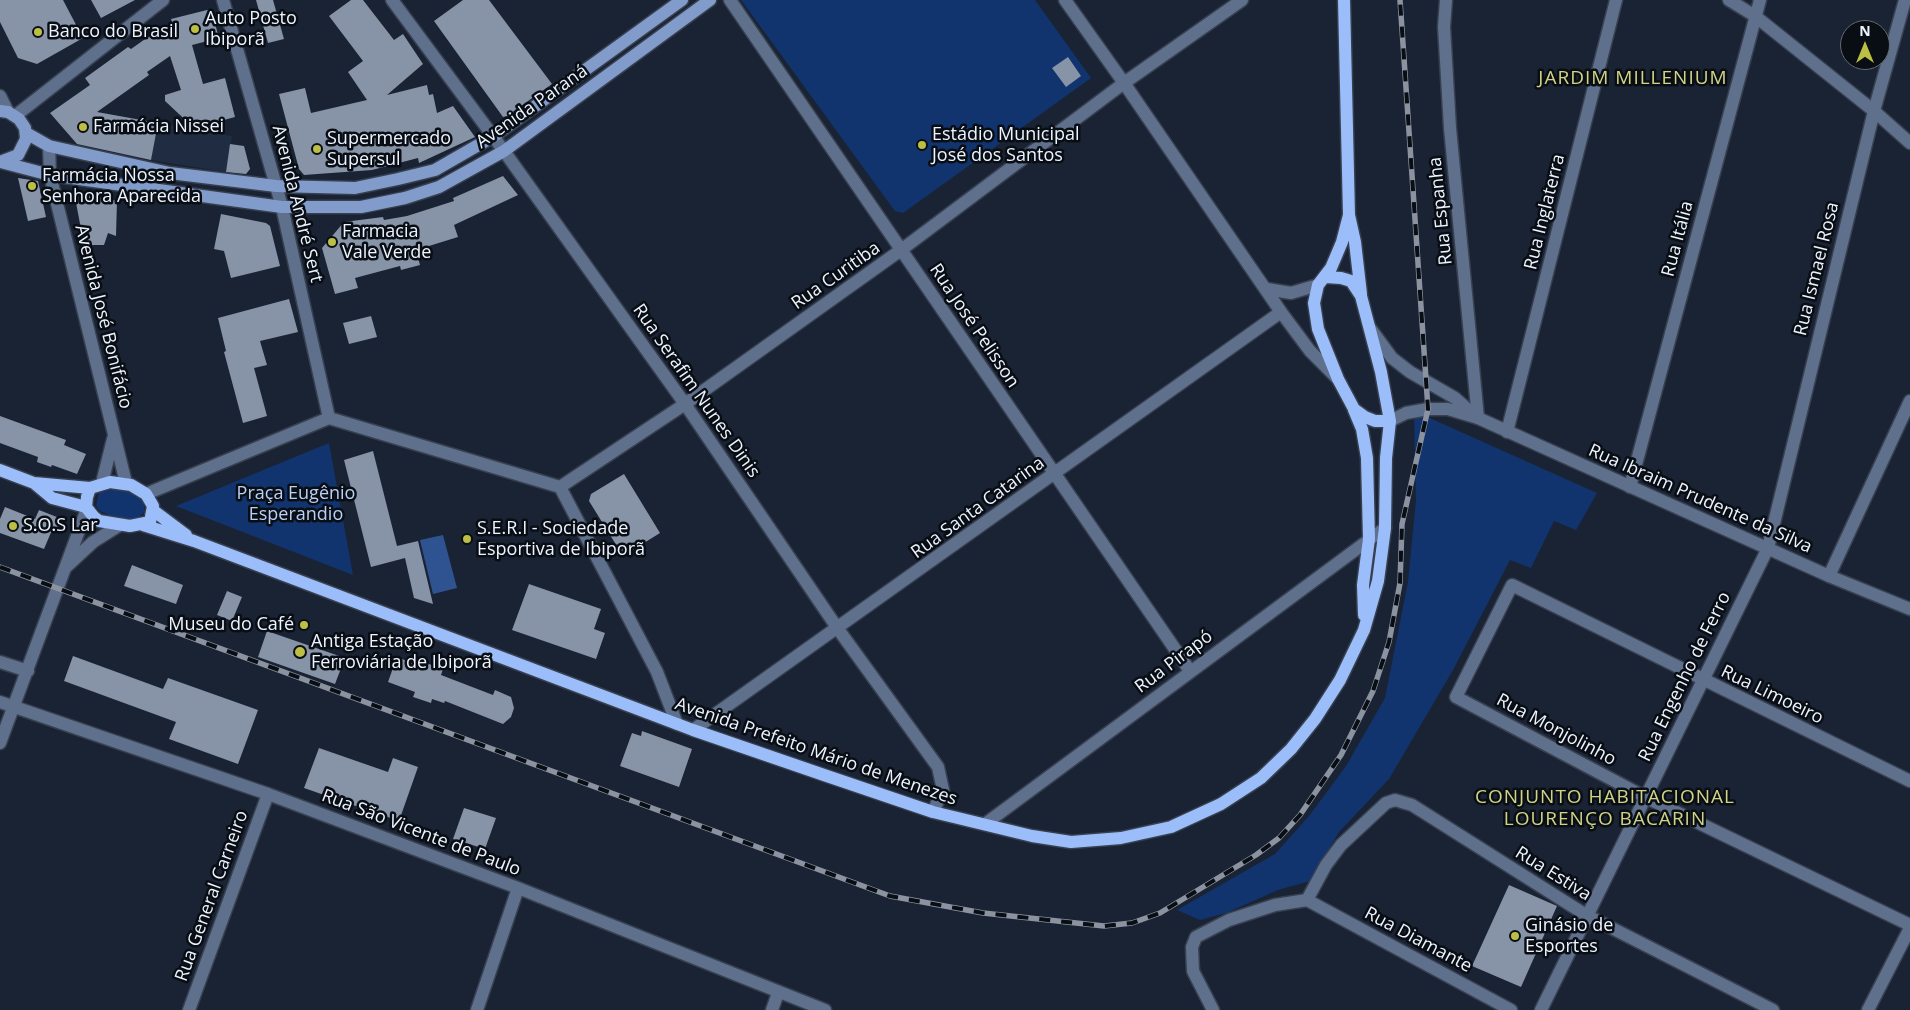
<!DOCTYPE html>
<meta charset="utf-8">
<style>
body{margin:0}
#map{position:relative;width:1910px;height:1010px;overflow:hidden;background:#1a2333;font-family:"Open Sans",sans-serif}
canvas{display:block}
.north{position:absolute;left:1840px;top:20px;width:50px;height:50px;box-sizing:border-box;background:#090d14;border:1px solid #646972;border-radius:50%;rotate:0deg;font-size:14px;font-weight:700;line-height:20px;text-align:center;color:#edf4ff}
.north::after{content:'';display:block;margin:auto;width:18px;height:22px;background:#bcbf44;clip-path:polygon(50% 0,100% 100%,50% 72%,0 100%)}
</style>
<div id="map">
<canvas width="1910" height="1010"></canvas>
<div class="north">N</div>
</div>
<script>
const c = document.querySelector('canvas').getContext('2d');
c.lineJoin = 'round';
function fillPath(path, color) { c.fillStyle = color; c.fill(path, 'evenodd'); }
const poly = rows => new Path2D(rows.map(r => 'M' + r).join(''));
function strokePath(path, color, width, dash) { c.strokeStyle = color; c.lineWidth = width; c.lineCap = dash ? 'butt' : 'round'; c.setLineDash(dash || []); c.stroke(path); }
function write(font, color, halo, rows, align = 'center') {
  c.font = font + ' "Open Sans",sans-serif'; c.lineWidth = 5; c.setLineDash([]); c.textBaseline = 'middle'; c.strokeStyle = halo; c.fillStyle = color; for (const [text, x, y, turn = 0] of rows) {
    c.save(); c.translate(x, y); c.rotate((+turn || 0) * Math.PI / 180); c.textAlign = isNaN(turn) ? turn : align; if (halo) c.strokeText(text, 0, 0); c.fillText(text, 0, 0); c.restore();
  }
}
fillPath(poly([
 [158,123,232,136,226,172,151,160]
]), '#1f2c41');
fillPath(poly([
 [741,0,1035,0,1091,78,903,213,895,211],
 [1414,411,1597,493,1576,530,1554,521,1531,568,1510,560,1453,670,1389,779,1339,832,1310,881,1278,890,1226,913,1200,920,1177,910,1275,854,1309,816,1346,766,1385,698,1408,582,1416,500],
 [329,443,353,575,176,506],
 [118,488,134,492,140,497,144,504,144,512,139,517,129,520,114,517,100,511,96,506,99,493]
]), '#12346e');
fillPath(poly([
 [443,535,457,588,433,594,420,540]
]), '#2f5391');
fillPath(poly([
 [0,0,63,0,83,38,37,64,18,58,0,22],
 [91,0,135,0,101,18],
 [256,0,273,0,284,39,268,43],
 [351,0,363,0,394,40,403,34,423,64,387,95,427,85,429,95,433,94,437,113,453,106,475,137,419,163,418,158,372,170,304,175,299,169,279,94,305,88,311,113,367,100,348,72,363,61,329,16],
 [463,0,489,0,552,84,507,116,503,117,434,21],
 [211,9,219,38,192,45,203,84,225,78,235,117,194,128,165,101,165,95,181,90,170,56,147,72,149,75,97,112,158,123,151,160,77,144,50,113,90,85,85,78,128,47,131,49,158,30,173,25,171,19],
 [1068,57,1081,76,1066,87,1052,68],
 [230,144,244,146,250,169,246,174,226,172],
 [503,176,518,195,454,225,458,237,416,250,420,265,401,270,400,266,355,278,358,288,335,294,322,248,344,222,383,217,384,220,407,216,454,201,453,198],
 [18,178,38,181,46,217,28,221],
 [74,192,117,201,116,236,108,233,104,245,84,245],
 [221,214,266,223,270,226,280,266,231,278,224,251,214,249],
 [289,299,298,332,260,341,267,365,254,368,267,416,243,423,224,352,226,351,218,318],
 [371,316,377,337,349,344,343,323],
 [0,416,66,440,64,445,86,454,77,474,52,465,51,467,37,462,38,457,0,443],
 [373,451,397,546,418,541,433,604,414,598,405,558,371,567,344,460],
 [624,474,660,533,623,556,589,501,591,494],
 [5,507,35,519,39,510,62,519,57,532,52,530,44,549,0,533,0,519],
 [132,565,183,585,176,604,124,586],
 [529,584,601,609,594,629,605,633,596,659,512,630],
 [227,591,242,597,232,621,217,615],
 [267,631,345,658,335,684,258,657],
 [73,656,163,689,168,678,258,710,238,764,169,739,176,722,64,681],
 [397,657,424,668,426,663,443,669,441,675,493,695,495,690,511,697,514,708,511,717,503,724,445,701,444,703,432,699,431,703,413,697,415,692,388,682],
 [642,731,692,749,679,787,620,766,632,733,641,736],
 [319,748,388,772,393,758,418,767,399,821,304,788],
 [464,808,496,818,485,849,453,839],
 [1509,885,1557,906,1521,987,1472,966]
]), '#8793a7');
const minor = poly([
 [223,0,282,207,329,418],
 [392,0,504,151,685,404,838,629,938,767,943,790,933,812],
 [730,0,1190,671],
 [1242,0,1124,83,1281,312,1310,351,1338,379],
 [1446,0,1444,27,1450,128,1478,418],
 [1729,0,1755,16,1874,111,1910,143],
 [0,96,8,112],
 [15,116,163,0],
 [49,146,50,175,126,483],
 [1267,289,1291,293,1318,285],
 [1507,432,1616,0],
 [102,483,113,439],
 [560,487,685,404,901,250,1124,83,1065,0],
 [1630,487,1760,0],
 [146,494,329,418,560,487,657,672,677,724],
 [66,567,93,542,120,525],
 [1829,576,1910,401],
 [0,662,28,671],
 [0,702,268,794,518,888,825,1010],
 [693,730,1281,312],
 [0,743,87,509],
 [1910,781,1512,585,1456,697,1645,797,1910,925],
 [985,824,1385,528],
 [1307,900,1511,1010],
 [189,1010,268,794],
 [477,1010,518,888],
 [772,1010,778,993],
 [1213,1010,1193,971,1192,947,1196,937,1229,920,1275,905,1307,900,1326,865,1341,845,1386,803,1395,800,1412,805,1586,915,1773,1010],
 [1541,1010,1768,548,1874,111,1905,0],
 [1868,1010,1910,928]
]);
const tertiary = poly([
 [1370,328,1392,358,1410,372,1455,398,1474,415],
 [1390,421,1406,413,1428,409,1448,409,1478,418,1829,576,1910,609]
]);
const secondary = poly([
 [0,111,8,112,19,119,25,128,26,139,18,155,0,162],
 [26,133,49,146,170,173,276,186,355,188,398,179,435,170,494,136,682,0],
 [1,162,50,175,282,207,361,207,405,198,439,187,504,151,710,0]
]);
const primary = poly([
 [1344,0,1349,215,1355,242,1361,294],
 [1325,277,1341,278,1351,281,1361,296,1381,372,1390,421,1375,421,1365,417,1354,409,1338,379,1318,329,1314,303,1318,285,1331,268,1342,242,1349,215],
 [1354,410,1362,429,1367,458,1369,539,1363,585,1364,615],
 [0,470,34,483,90,488],
 [110,482,131,485,146,494,153,506,150,522,130,526,99,521,93,516,86,507,87,497,90,488,110,482],
 [34,483,52,498,86,507],
 [154,511,186,535],
 [143,525,194,541,693,730,824,775,933,812,1032,836,1071,842,1121,838,1171,827,1221,804,1261,778,1291,749,1315,719,1340,680,1364,630,1378,581,1385,528,1386,458,1390,421]
]);
strokePath(minor, '#384050', 15);
strokePath(tertiary, '#384050', 15);
strokePath(secondary, '#384050', 15);
strokePath(primary, '#384050', 15);
strokePath(minor, '#5f708d', 12);
strokePath(tertiary, '#5f708d', 12);
strokePath(secondary, '#819ccb', 12);
strokePath(primary, '#9bbefa', 12);
const rail = poly([
 [0,567,890,896,983,913,1104,926,1132,923,1160,913,1256,855,1279,838,1300,815,1341,755,1373,691,1389,642,1400,583,1402,524,1428,409,1400,0]
]);
strokePath(rail, '#8b93a0', 5.5);
strokePath(rail, '#090d14', 4, [11]);
for (const [x, y, r, color] of [
 [195,29,5,"#bcbf44"],
 [38,32,5,"#bcbf44"],
 [83,127,5,"#bcbf44"],
 [922,145,5,"#bcbf44"],
 [317,149,5,"#bcbf44"],
 [32,186,5,"#bcbf44"],
 [332,242,5,"#bcbf44"],
 [13,526,5,"#bcbf44"],
 [467,539,5,"#bcbf44"],
 [304,625,5,"#bcbf44"],
 [300,652,6,"#bcbf44"],
 [1515,936,5,"#bcbf44"]
]) { const dot = new Path2D(); dot.arc(x, y, r, 0, 2 * Math.PI); c.fillStyle = color; c.fill(dot); strokePath(dot, '#090d14', 2); }
write('18px', '#edf4ff', '#090d14', [
 ["Auto Posto",205,19],
 ["Ibiporã",205,40],
 ["Banco do Brasil",48,32],
 ["Farmácia Nissei",93,127],
 ["Estádio Municipal",932,135],
 ["José dos Santos",932,156],
 ["Supermercado",327,139],
 ["Supersul",327,160],
 ["Farmácia Nossa",42,176],
 ["Senhora Aparecida",42,197],
 ["Farmacia",342,232],
 ["Vale Verde",342,253],
 ["S.O.S Lar",23,526],
 ["S.E.R.I - Sociedade",477,529],
 ["Esportiva de Ibiporã",477,550],
 ["Museu do Café",294,625,"right"],
 ["Antiga Estação",311,642],
 ["Ferroviária de Ibiporã",311,663],
 ["Ginásio de",1525,926],
 ["Esportes",1525,947]
], 'left');
write('18px', '#edf4ff', '#090d14', [
 ["Avenida Paraná",532,107,-35],
 ["Avenida André Sert",297,204,76],
 ["Rua Espanha",1441,211,-96],
 ["Rua Inglaterra",1545,212,-76],
 ["Rua Itália",1678,239,-75],
 ["Rua Ismael Rosa",1817,269,-76],
 ["Rua Curitiba",836,276,-35],
 ["Avenida José Bonifácio",103,317,76],
 ["Rua José Pelisson",974,326,56],
 ["Rua Serafim Nunes Dinis",696,391,55],
 ["Rua Ibraim Prudente da Silva",1700,499,24],
 ["Rua Santa Catarina",978,508,-36],
 ["Rua Pirapó",1174,662,-37],
 ["Rua Engenho de Ferro",1685,677,-64],
 ["Rua Limoeiro",1772,695,26],
 ["Rua Monjolinho",1556,730,28],
 ["Avenida Prefeito Mário de Menezes",816,752,19],
 ["Rua São Vicente de Paulo",421,833,21],
 ["Rua Estiva",1553,874,32],
 ["Rua General Carneiro",212,896,-70],
 ["Rua Diamante",1418,940,28]
]);
write('18px', '#bbd0f5', '#090d14', [
 ["Praça Eugênio",296,494],
 ["Esperandio",296,515]
]);
c.letterSpacing = '1px';
write('19px', '#d0d486', '#090d14', [
 ["JARDIM MILLENIUM",1633,79],
 ["CONJUNTO HABITACIONAL",1605,798],
 ["LOURENÇO BACARIN",1605,820]
]);
c.letterSpacing = '0px';
</script>
